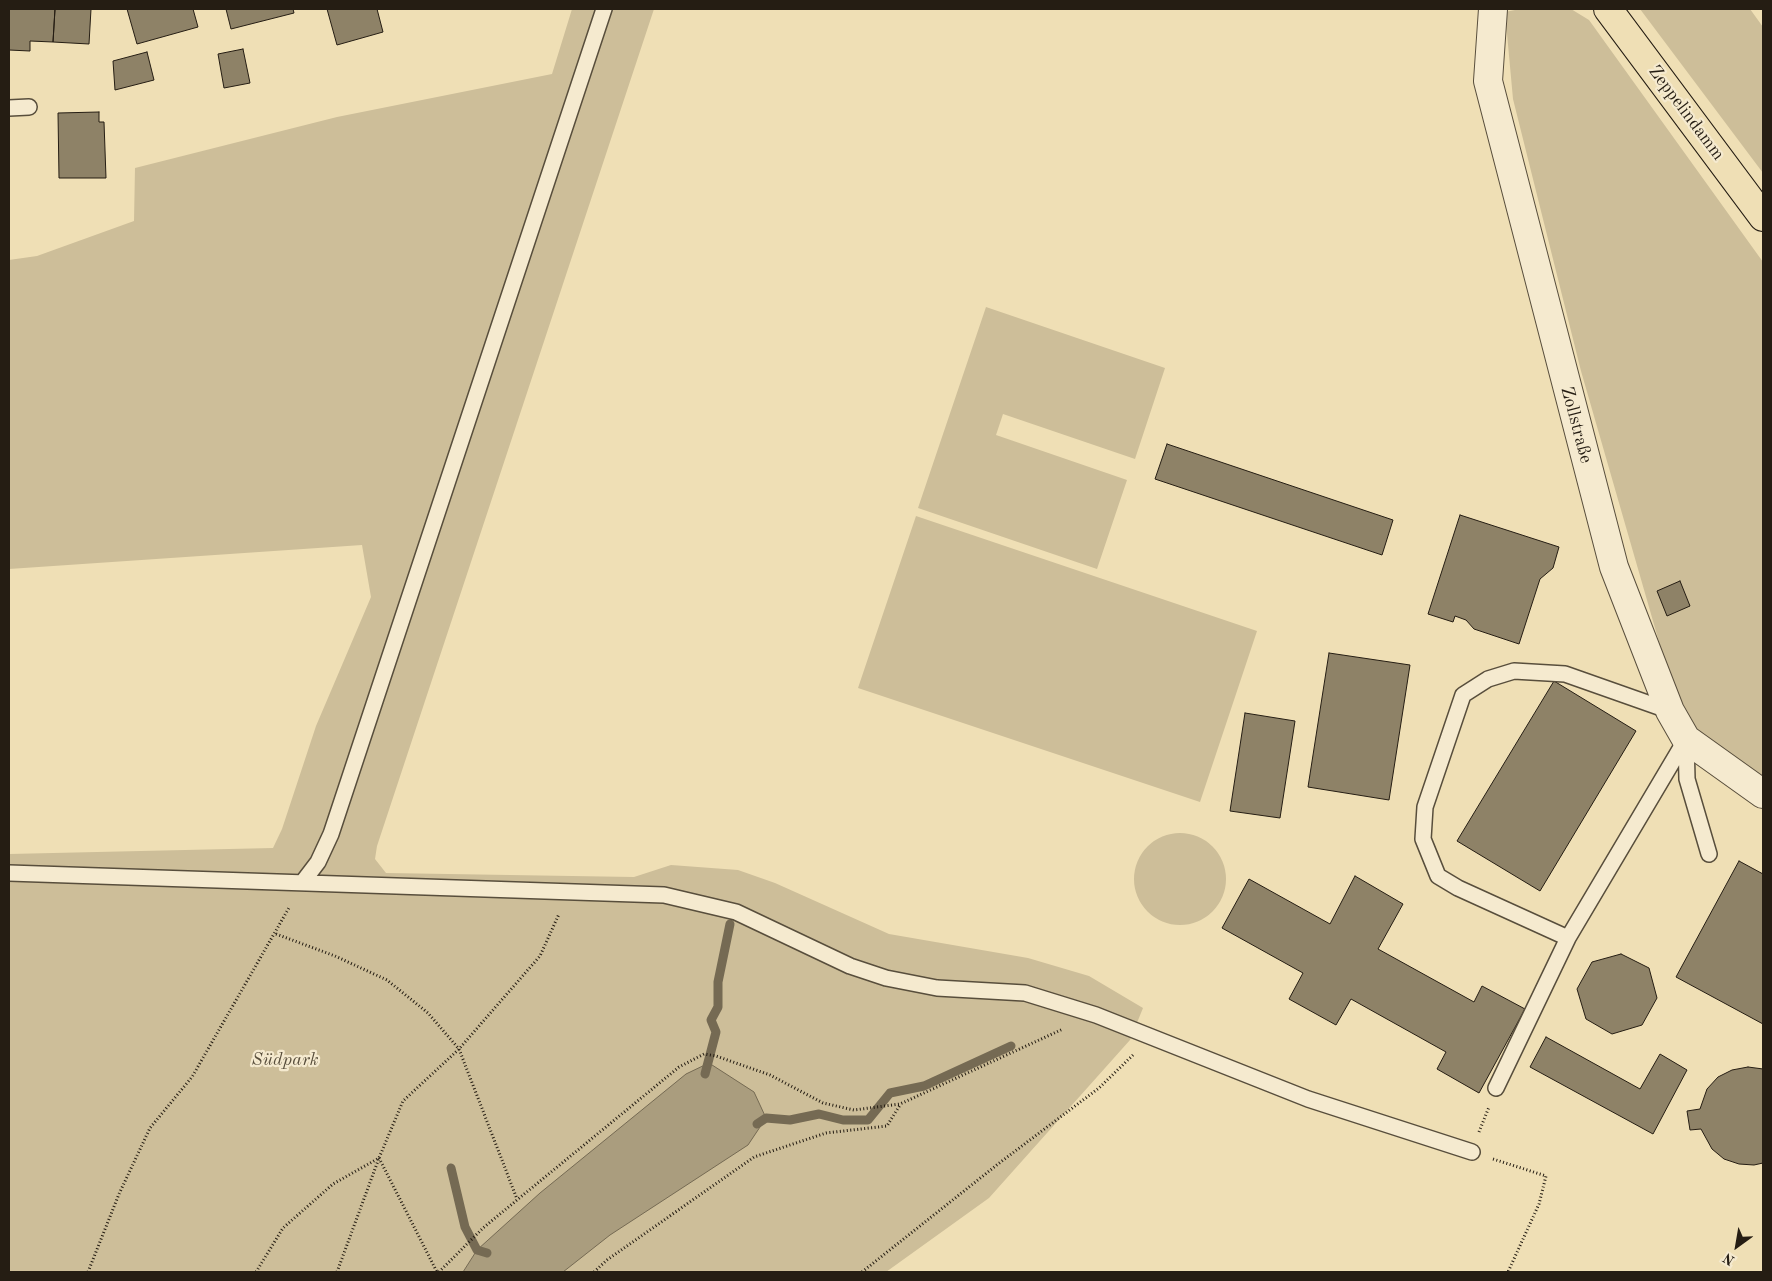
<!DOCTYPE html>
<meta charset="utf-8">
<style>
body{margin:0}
#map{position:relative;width:1772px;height:1281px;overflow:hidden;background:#efdfb5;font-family:"Old Standard TT",serif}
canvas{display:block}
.frame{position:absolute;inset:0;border:10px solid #251d13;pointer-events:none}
.north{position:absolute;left:1712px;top:1221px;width:50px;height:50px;-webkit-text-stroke:4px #f5eacf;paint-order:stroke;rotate:212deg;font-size:14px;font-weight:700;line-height:20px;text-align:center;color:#251d13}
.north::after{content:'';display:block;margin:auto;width:18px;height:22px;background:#251d13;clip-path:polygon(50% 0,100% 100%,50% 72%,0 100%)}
</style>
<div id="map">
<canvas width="1772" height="1281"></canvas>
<div class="frame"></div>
<div class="north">N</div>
</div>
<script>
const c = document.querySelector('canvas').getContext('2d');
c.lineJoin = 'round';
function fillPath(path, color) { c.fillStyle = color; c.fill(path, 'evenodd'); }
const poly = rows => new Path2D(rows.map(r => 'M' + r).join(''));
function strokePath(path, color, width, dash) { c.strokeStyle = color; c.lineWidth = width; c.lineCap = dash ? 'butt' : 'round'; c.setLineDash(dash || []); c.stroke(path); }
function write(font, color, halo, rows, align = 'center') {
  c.font = font + ' "Old Standard TT",serif'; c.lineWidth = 4.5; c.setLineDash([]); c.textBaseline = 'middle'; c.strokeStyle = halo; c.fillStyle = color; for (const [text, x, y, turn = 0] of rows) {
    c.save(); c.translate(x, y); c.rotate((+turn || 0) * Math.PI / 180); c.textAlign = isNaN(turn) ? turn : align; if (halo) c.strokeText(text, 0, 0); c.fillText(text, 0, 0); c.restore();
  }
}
fillPath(poly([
 [572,9,654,9,377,846,375,859,386,873,634,877,671,865,738,870,775,883,889,934,1028,958,1089,976,1143,1008,1130,1040,989,1198,886,1272,9,1272,9,854,273,848,282,829,316,726,371,597,362,545,9,569,9,260,37,256,134,221,135,168,337,117,552,74],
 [1520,9,1571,9,1589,20,1763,262,1763,779,1706,745,1670,680,1581,371,1513,99,1505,12],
 [1640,9,1750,9,1763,27,1763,173],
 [986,307,1165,368,1135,459,1003,414,996,435,1127,480,1097,569,918,508],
 [916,516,1257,631,1200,802,858,688],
 '1134 879a46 46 0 1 1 92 0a46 46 0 1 1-92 0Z'
]), '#cdbe99');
const water = poly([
 [709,1063,754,1092,766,1118,748,1145,610,1235,563,1272,463,1272,477,1250,540,1193,686,1074,709,1063]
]);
fillPath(water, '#aa9d7e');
strokePath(water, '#756a53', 1);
strokePath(poly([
 [705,1074,716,1032,711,1020,718,1007,718,982,730,924],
 [757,1124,766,1118,790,1120,819,1114,843,1120,868,1120,890,1093,924,1086,1011,1046],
 [451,1168,465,1227,477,1250,487,1253]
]), '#756a53', 9);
const building = poly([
 [9,9,55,9,53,42,30,41,30,51,9,50,9,9],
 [55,9,91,9,89,44,53,42,55,9],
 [127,9,193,9,198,27,137,44,127,9],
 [226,9,293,9,294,13,231,29,226,9],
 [327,9,377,9,383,32,337,45,327,9],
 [243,49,250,83,224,88,218,54,243,49],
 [147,52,154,80,115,90,113,61,147,52],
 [99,112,99,122,104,122,106,178,59,178,58,113,99,112],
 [1167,444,1393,520,1382,555,1155,479,1167,444],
 [1460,515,1559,547,1553,568,1540,579,1519,644,1474,629,1466,620,1455,616,1453,622,1428,614,1460,515],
 [1680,581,1690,606,1667,616,1657,591,1680,581],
 [1329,653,1410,665,1389,800,1308,787,1329,653],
 [1554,681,1636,731,1540,891,1457,841,1554,681],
 [1245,713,1295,721,1280,818,1230,811,1245,713],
 [1739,861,1763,874,1763,1024,1676,977,1739,861],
 [1355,876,1403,904,1378,949,1474,1002,1482,986,1525,1009,1479,1093,1437,1069,1446,1052,1351,999,1336,1025,1289,999,1303,973,1222,928,1249,879,1330,924,1355,876],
 [1621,954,1649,968,1657,998,1642,1025,1612,1034,1586,1019,1577,989,1592,962,1621,954],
 [1546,1037,1640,1089,1660,1054,1687,1070,1653,1134,1530,1067,1546,1037],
 [1748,1067,1763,1069,1763,1163,1754,1165,1739,1164,1724,1159,1712,1149,1701,1129,1690,1130,1687,1111,1700,1109,1707,1089,1718,1077,1732,1070,1748,1067]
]);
fillPath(building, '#8e8267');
strokePath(building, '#251d13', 1);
const service = poly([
 [9,108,29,107],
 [1686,739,1687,779,1709,854],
 [9,873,664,895,736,912,850,966,886,978,937,988,1025,993,1096,1015,1308,1099,1472,1152],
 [302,883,318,862,331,834,604,9],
 [1568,938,1458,888,1438,876,1423,839,1425,807,1463,695,1488,679,1514,671,1565,674,1670,711],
 [1496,1088,1568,938,1686,739]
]);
const minor = poly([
 [1493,9,1488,81,1614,567,1670,711,1686,739,1763,794]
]);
const primary = poly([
 [1608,9,1763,217]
]);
strokePath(service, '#584e3c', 18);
strokePath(minor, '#584e3c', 30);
strokePath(primary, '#251d13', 30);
strokePath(poly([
 [276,934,335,956,387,980,428,1013,459,1049,517,1199],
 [1479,1132,1489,1107],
 [379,1158,437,1272],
 [1493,1159,1546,1176,1539,1204,1508,1272],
 [88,1272,119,1194,150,1128,192,1077,290,906],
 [256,1272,283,1228,333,1184,379,1158,403,1101,459,1049,540,956,559,914],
 [337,1272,379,1158],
 [439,1272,483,1228,517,1200,679,1067,704,1054,716,1056,770,1075,823,1103,854,1110,900,1104,1063,1029],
 [594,1272,607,1260,754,1157,826,1133,887,1126,900,1105],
 [862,1272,998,1164,1099,1088,1133,1055]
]), '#251d13', 3, [1, 2.5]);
strokePath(service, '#f5eacf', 15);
strokePath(minor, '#f5eacf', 28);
strokePath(primary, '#efdfb5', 28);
write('18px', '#251d13', '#f5eacf', [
 ["Zeppelindamm",1686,113,53],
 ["Zollstraße",1576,425,75]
]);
write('italic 18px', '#574d3b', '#f5eacf', [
 ["Südpark",285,1060]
]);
</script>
